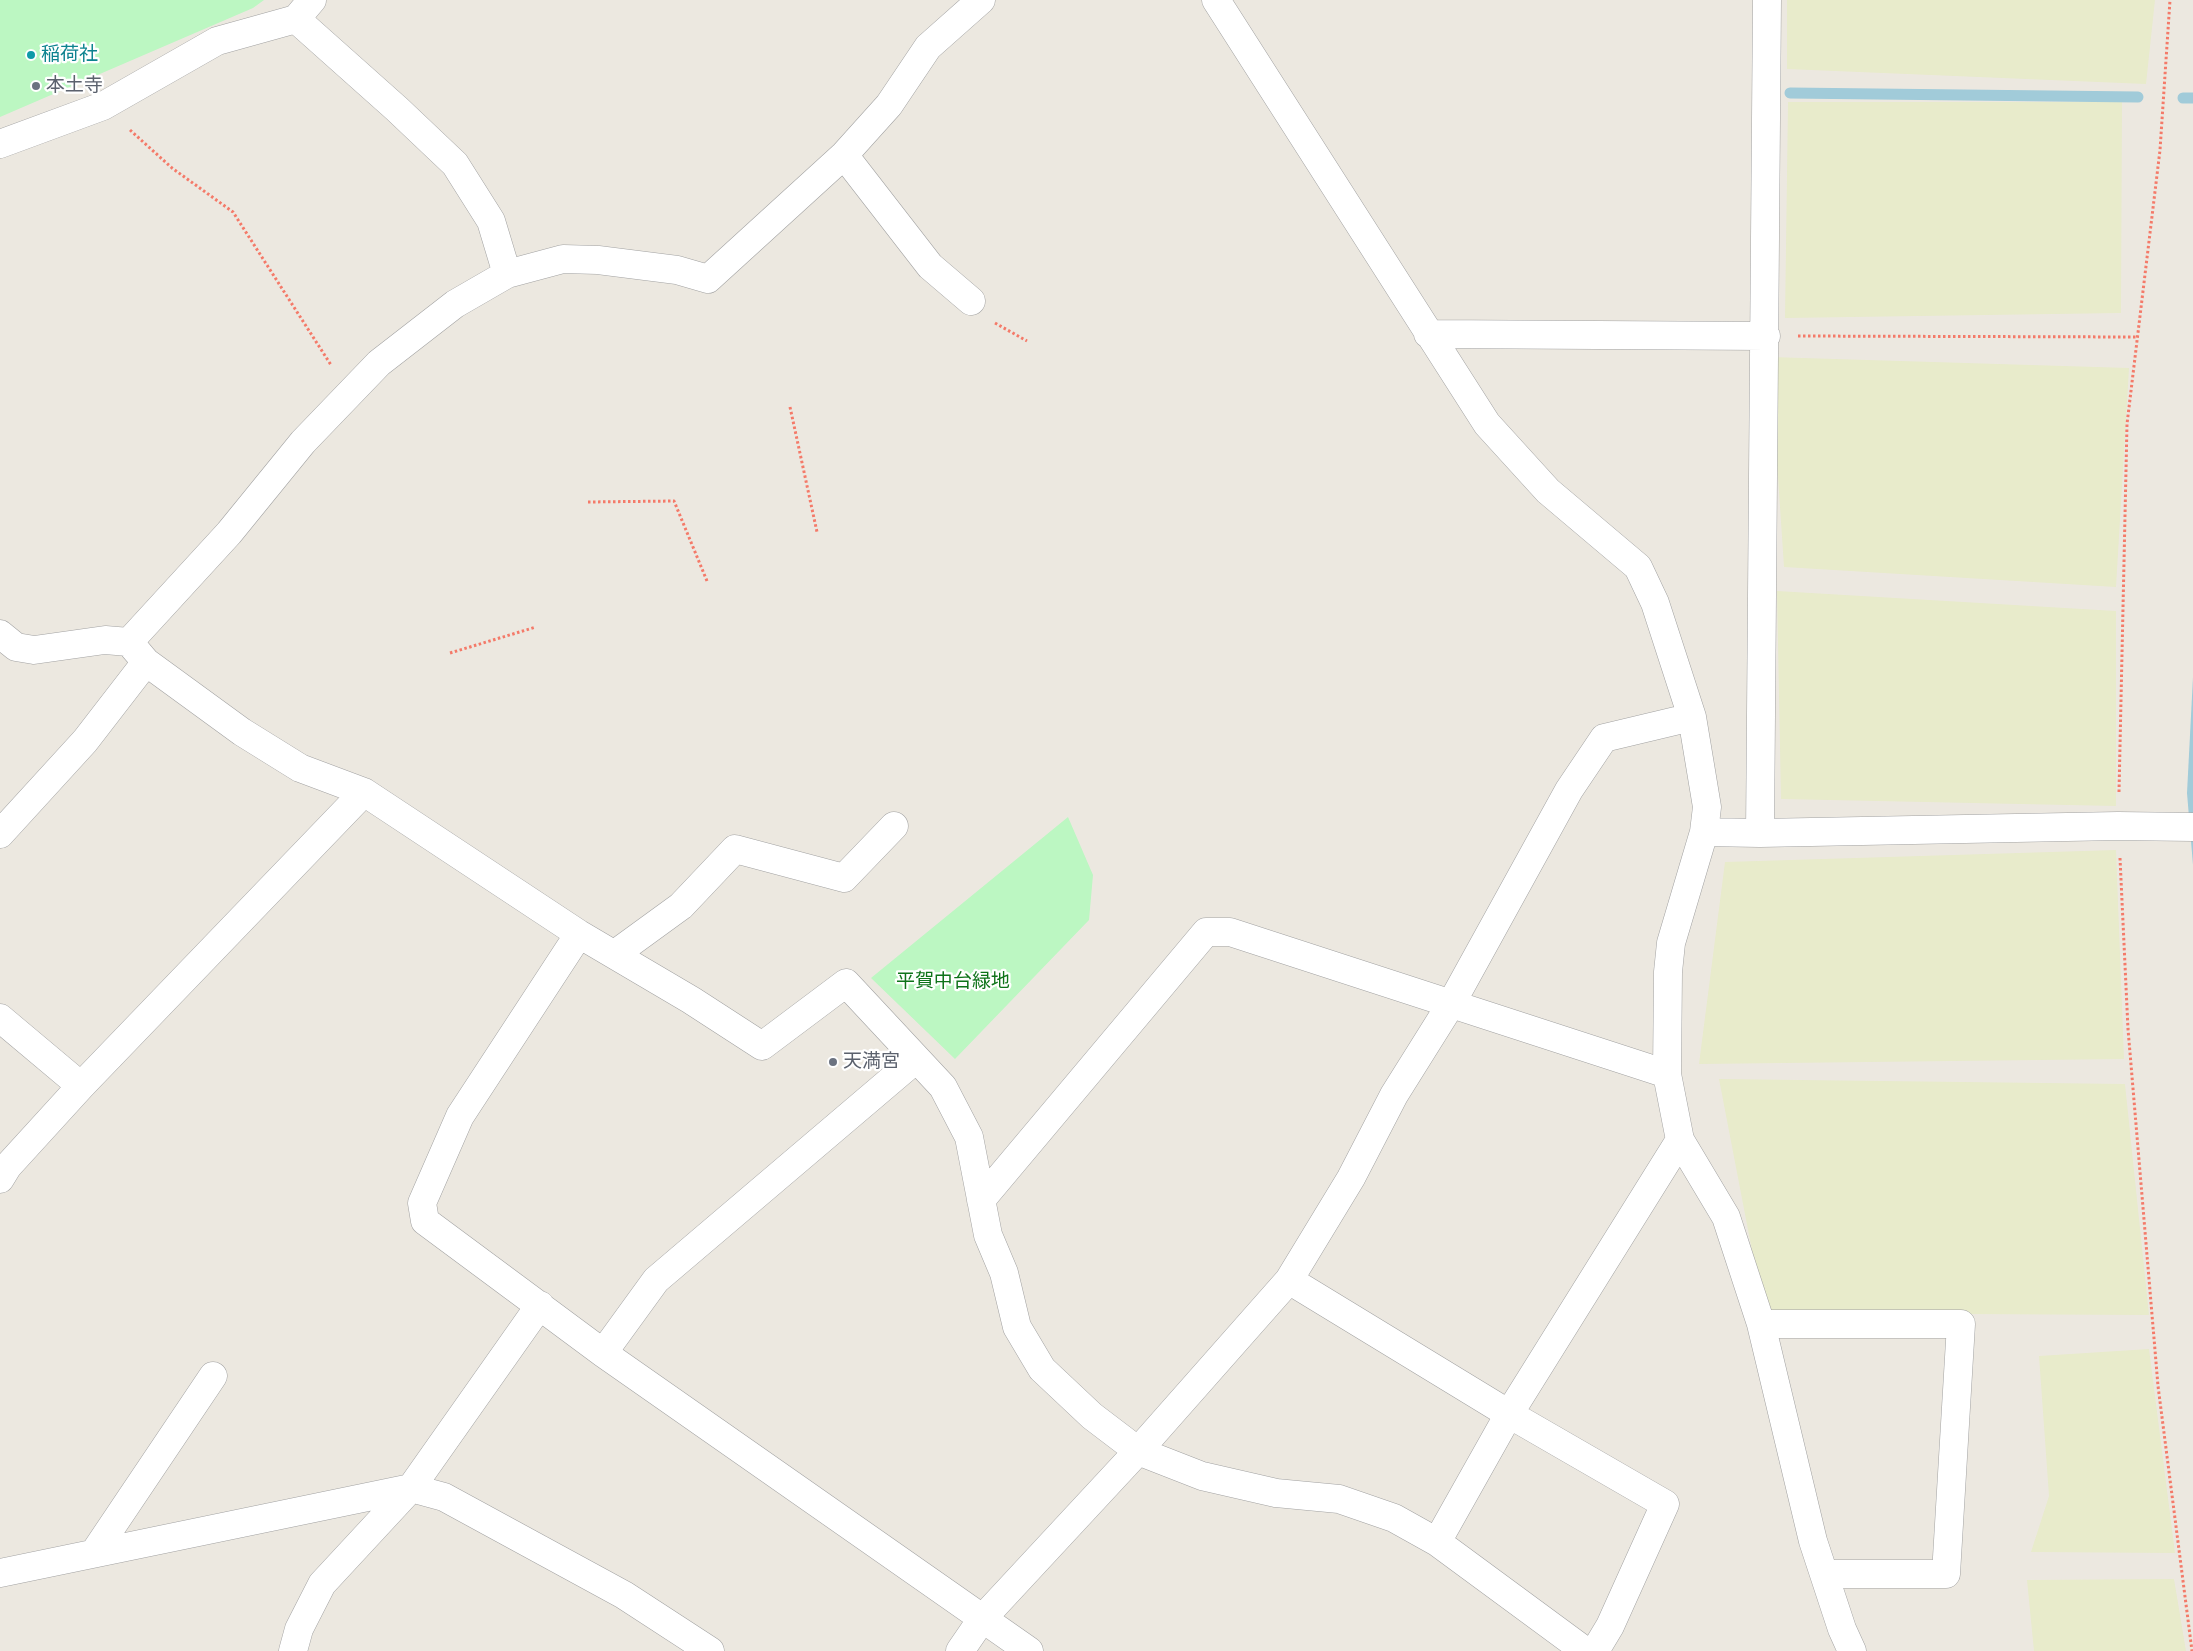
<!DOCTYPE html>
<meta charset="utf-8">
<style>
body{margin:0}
canvas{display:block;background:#ece8e0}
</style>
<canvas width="2193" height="1651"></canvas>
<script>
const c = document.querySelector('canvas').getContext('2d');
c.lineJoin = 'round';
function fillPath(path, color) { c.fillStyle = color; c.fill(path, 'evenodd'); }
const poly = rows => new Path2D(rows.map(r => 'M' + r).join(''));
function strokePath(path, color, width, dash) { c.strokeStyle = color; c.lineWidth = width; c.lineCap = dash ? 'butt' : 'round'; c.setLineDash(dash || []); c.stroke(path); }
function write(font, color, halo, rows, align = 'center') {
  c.font = font + ' "Titillium Web","Noto Sans JP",sans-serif'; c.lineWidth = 4.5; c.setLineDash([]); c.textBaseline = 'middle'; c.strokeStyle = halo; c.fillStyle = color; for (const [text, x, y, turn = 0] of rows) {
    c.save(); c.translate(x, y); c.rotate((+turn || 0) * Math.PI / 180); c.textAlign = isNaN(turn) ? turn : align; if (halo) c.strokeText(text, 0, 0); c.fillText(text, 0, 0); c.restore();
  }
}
fillPath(poly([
 [1787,0,2155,0,2146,84,1787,69],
 [1788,102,2122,102,2121,313,1785,318],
 [1770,357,2129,368,2116,587,1784,567],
 [1777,591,2116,611,2116,806,1781,799],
 [2116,850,2124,1059,1699,1064,1725,862],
 [1719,1079,2125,1084,2149,1315,1764,1313],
 [2149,1349,2175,1553,2031,1552,2049,1496,2039,1356],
 [2174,1579,2186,1651,2034,1651,2027,1580]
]), '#e8ebcb');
fillPath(poly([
 [0,0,264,0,253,8,0,117],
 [1068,817,1093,875,1089,920,955,1059,871,978]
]), '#bcf7c2');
fillPath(poly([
 [2193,677,2193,865,2187,793]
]), '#a1cbd9');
strokePath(poly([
 [1790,93,2138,97],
 [2183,98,2193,98]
]), '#a1cbd9', 11);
const minor = poly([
 [1216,0,1487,424,1548,491,1638,567,1655,603,1692,717,1707,807,1704,832,1671,943,1668,972,1667,1074,1680,1140,1726,1217,1761,1324,1813,1541,1842,1629,1852,1651],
 [1767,0,1760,833,2118,826,2193,827],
 [296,19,397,109,455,164,491,221,507,274],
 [0,144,103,106,217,41,296,19,312,0],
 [844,155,930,266,971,301],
 [1428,334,1766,336],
 [0,634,16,647,34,650,105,640,129,642,146,662,242,732,300,768,364,792,579,934,691,1000,762,1046,846,983,943,1087,969,1137,988,1235,1004,1273,1017,1327,1042,1369,1092,1416,1138,1451,1202,1476,1276,1493,1339,1499,1394,1518,1437,1542,1585,1651],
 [129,642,229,533,303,442,379,363,455,304,507,274,563,259,598,260,677,270,708,279,844,155,889,105,928,47,981,0],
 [1704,832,1760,833],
 [0,834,85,741,146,662],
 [579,934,460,1116,422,1203,425,1221,603,1353,1029,1651],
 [615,954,681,906,735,849,844,878,894,826],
 [0,1018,81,1086],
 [0,1179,8,1166,81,1086,364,792],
 [981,1200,1206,932,1230,932,1667,1074],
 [1289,1280,1509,1414,1665,1504,1610,1626,1595,1651],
 [1761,1324,1961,1324,1946,1574,1825,1574],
 [603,1353,656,1280,916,1059],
 [1437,1542,1509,1414,1680,1140],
 [94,1553,213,1376],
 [0,1573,411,1488,444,1497,624,1595,710,1651],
 [293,1651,299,1629,322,1584,411,1488,540,1305],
 [960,1651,982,1619,1138,1451,1289,1280,1351,1178,1394,1095,1451,1004,1569,790,1604,738,1692,717]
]);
strokePath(minor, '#a2a2a2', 29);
strokePath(poly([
 [130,130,172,168,233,212,331,365],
 [995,323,1027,341],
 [1798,336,2138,337],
 [790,407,817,532],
 [588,502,674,501,707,581],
 [450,653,536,627],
 [2119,792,2127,424,2160,150,2170,0],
 [2120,858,2128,1029,2158,1386,2192,1651]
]), '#f47a69', 3, [2.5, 2.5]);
strokePath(minor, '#fff', 28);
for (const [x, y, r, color] of [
 [31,55,5,"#0f9aa8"],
 [36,86,5,"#6b7280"],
 [833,1062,5,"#6b7280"]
]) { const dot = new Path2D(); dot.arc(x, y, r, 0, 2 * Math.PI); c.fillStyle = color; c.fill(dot); strokePath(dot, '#fff', 2); }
write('19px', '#0d838f', '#fff', [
 ["稲荷社",41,55]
], 'left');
write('19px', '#5b616d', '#fff', [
 ["本土寺",46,86],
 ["天満宮",843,1062]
], 'left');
write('19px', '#0e7319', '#fff', [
 ["平賀中台緑地",953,982]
]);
</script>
